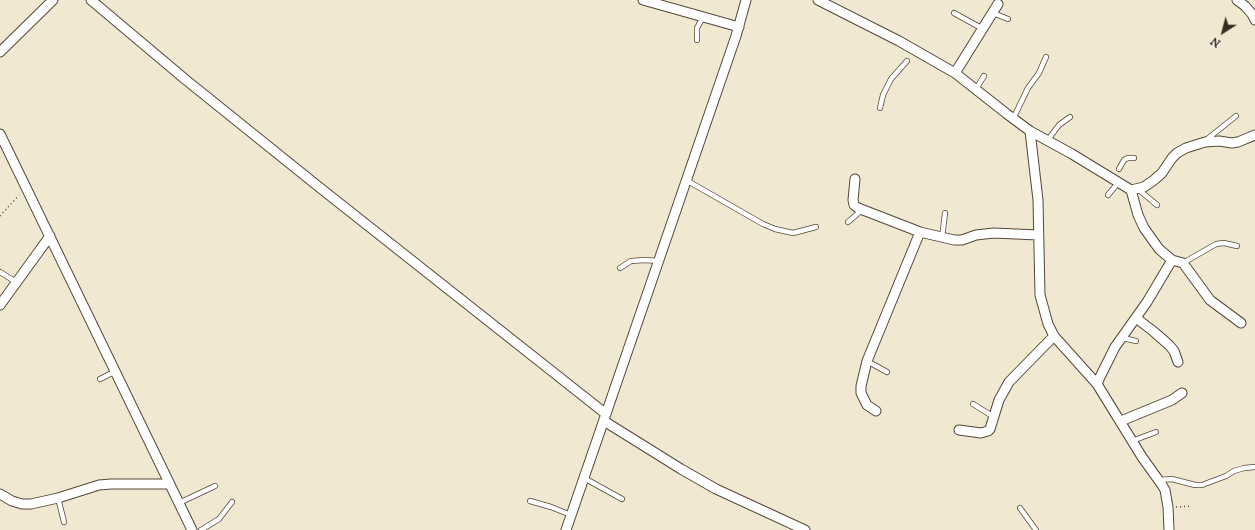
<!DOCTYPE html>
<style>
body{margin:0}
#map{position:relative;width:1255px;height:530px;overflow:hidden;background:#f0e8d0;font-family:"IM FELL DW Pica",serif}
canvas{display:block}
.north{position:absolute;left:1203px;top:12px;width:40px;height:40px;-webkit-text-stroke:3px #f7f3e8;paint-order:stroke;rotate:216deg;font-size:11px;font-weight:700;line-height:16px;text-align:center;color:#3b2a1e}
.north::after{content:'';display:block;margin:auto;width:14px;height:18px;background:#3b2a1e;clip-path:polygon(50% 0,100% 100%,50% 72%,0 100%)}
</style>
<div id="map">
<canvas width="1255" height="530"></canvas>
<div class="north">N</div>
</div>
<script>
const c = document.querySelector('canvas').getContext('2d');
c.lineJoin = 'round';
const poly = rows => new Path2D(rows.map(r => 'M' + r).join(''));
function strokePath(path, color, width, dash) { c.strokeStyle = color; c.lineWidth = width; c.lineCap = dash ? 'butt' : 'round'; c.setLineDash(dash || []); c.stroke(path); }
const lane = poly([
 [954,13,983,29],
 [993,13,1008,19],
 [697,40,697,28,703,17],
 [976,89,984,76],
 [880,108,883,95,891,79,907,61],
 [1013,119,1028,88,1039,73,1046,57],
 [1206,140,1236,116],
 [1047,141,1059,125,1070,117],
 [1119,169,1124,160,1128,158,1134,158],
 [686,180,763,224,775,229,793,233,816,227],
 [1138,189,1157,205],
 [1108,195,1118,183],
 [848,222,862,210],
 [942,238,945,213],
 [1183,263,1216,244,1224,243,1237,246],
 [620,268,631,261,645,260,659,261],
 [0,272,16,282],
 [1123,338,1136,341],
 [867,361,887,372],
 [100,379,116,371],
 [973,404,994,417],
 [1132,441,1156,432],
 [584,478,622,499],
 [1159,480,1172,479,1195,485,1202,485,1226,476,1234,471,1244,468,1255,467],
 [58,498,64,522],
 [530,501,551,507,571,515],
 [179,503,215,486],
 [1020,508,1036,530],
 [201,530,219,519,232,502]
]);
const street = poly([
 [91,0,186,80,319,187,606,414],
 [643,0,739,27],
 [818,0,899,41,955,73,1007,114,1030,131,1072,154,1131,190,1144,187,1154,180,1162,173,1172,158,1177,153,1186,148,1205,142,1219,141,1232,143,1238,142,1255,135],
 [1237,0,1245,6,1252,14,1255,20],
 [0,52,53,0],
 [955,73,998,4],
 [1030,131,1038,200,1040,295,1048,324,1054,336,1097,384,1142,457,1162,485,1165,490,1168,507,1169,530],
 [0,134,192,530],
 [855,179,853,200,854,205,858,208,920,232,954,240,962,240,976,235,994,233,1038,235],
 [1172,260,1183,263,1210,300,1241,323],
 [0,305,50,236],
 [1136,318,1153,331,1169,345,1174,351,1178,362],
 [1097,384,1100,377,1115,347,1147,302,1172,260,1159,249,1144,228,1138,215,1131,190],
 [876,411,867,405,861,393,861,386,867,361,920,232],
 [604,421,681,469,716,489,805,530],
 [1121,421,1172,400,1182,393],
 [959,430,981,433,988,431,990,429,999,400,1009,382,1054,336],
 [0,494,12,501,22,504,31,504,58,498,99,485,111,484,169,484],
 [566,530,736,36,746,0]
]);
strokePath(lane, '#564639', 6);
strokePath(street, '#564639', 11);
strokePath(poly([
 [0,216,19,195],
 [1176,507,1191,506]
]), '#564639', 1.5, [1, 3]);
strokePath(lane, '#fff', 4.5);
strokePath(street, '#fff', 9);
</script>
